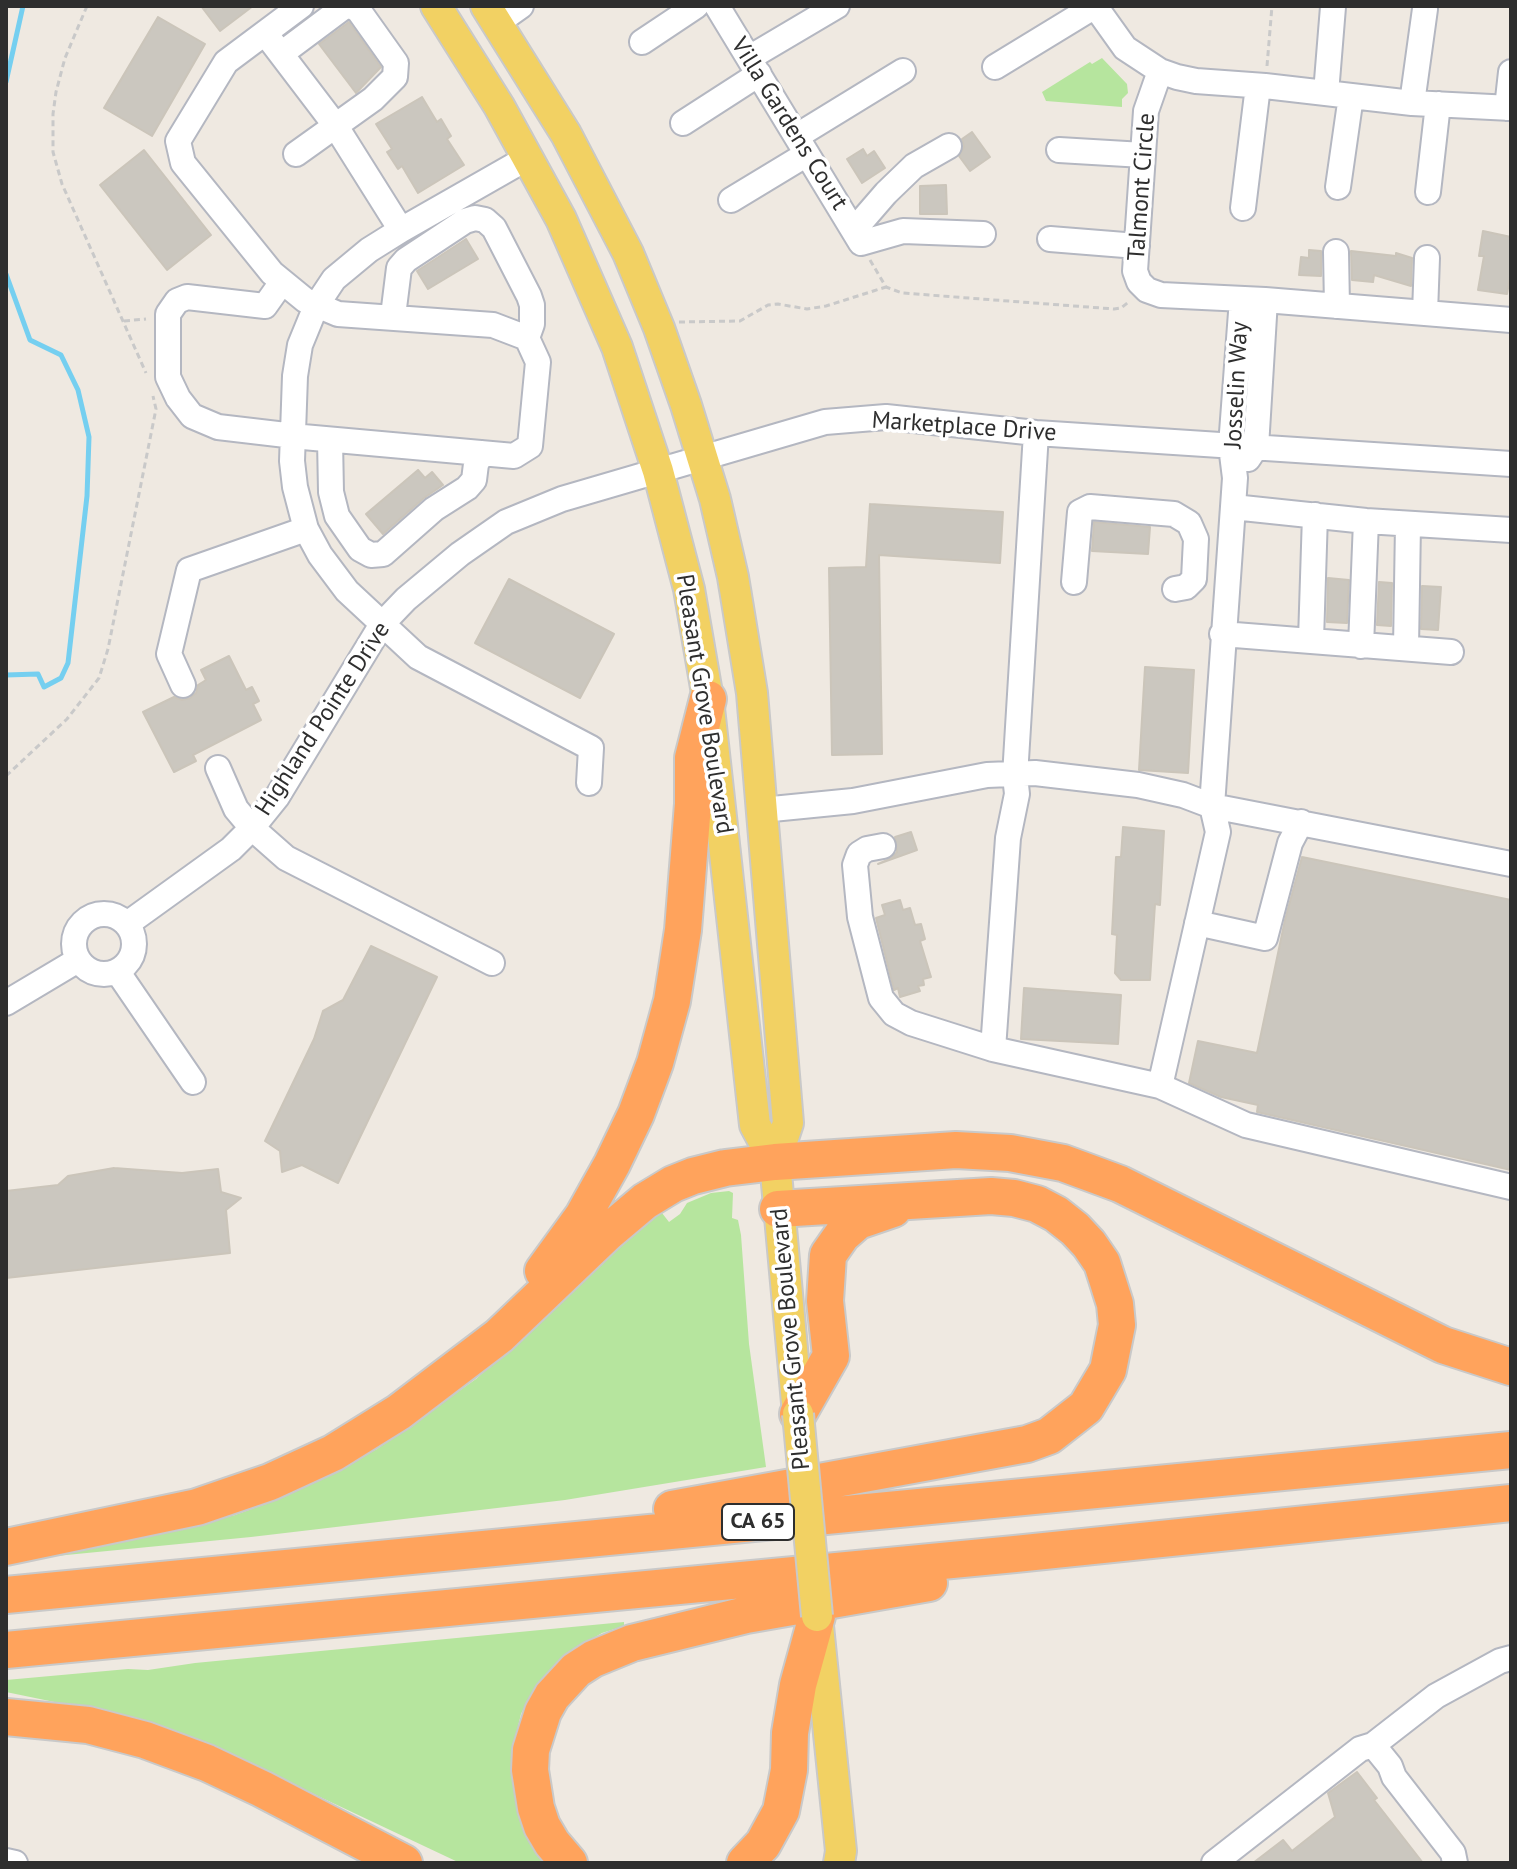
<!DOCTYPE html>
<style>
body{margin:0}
#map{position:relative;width:1517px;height:1869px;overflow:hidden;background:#efe9e1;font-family:"PT Sans",sans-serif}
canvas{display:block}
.frame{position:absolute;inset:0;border:8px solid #2e2e2e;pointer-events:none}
</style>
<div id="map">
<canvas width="1517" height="1869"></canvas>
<div class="frame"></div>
</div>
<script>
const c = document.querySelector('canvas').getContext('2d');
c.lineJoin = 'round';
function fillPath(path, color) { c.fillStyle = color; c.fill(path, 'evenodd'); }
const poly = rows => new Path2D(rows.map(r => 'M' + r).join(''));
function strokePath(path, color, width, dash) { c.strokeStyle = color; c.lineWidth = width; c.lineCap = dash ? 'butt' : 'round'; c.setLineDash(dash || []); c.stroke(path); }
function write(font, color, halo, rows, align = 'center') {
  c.font = font + ' "PT Sans",sans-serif'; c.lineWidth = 7; c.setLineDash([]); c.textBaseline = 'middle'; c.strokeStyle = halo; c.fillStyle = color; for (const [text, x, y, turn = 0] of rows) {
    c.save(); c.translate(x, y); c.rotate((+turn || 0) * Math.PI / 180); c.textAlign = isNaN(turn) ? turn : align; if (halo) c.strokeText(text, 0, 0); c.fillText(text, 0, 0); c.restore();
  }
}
fillPath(poly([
 [1102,58,1127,84,1128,93,1122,99,1122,107,1046,101,1042,92,1090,62,1092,64],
 [729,1191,733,1193,732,1218,738,1220,741,1235,749,1344,766,1467,565,1500,251,1537,56,1556,169,1532,235,1515,274,1501,343,1468,377,1449,476,1379,664,1206,662,1213,669,1222,680,1214,687,1203,711,1193],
 [624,1622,624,1626,602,1633,585,1643,549,1673,531,1694,521,1714,513,1747,514,1794,525,1831,545,1863,460,1863,214,1747,127,1717,6,1692,6,1680,128,1669,148,1670,195,1663]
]), '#b6e59e');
strokePath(poly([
 [6,82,23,6],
 [6,274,30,340,61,355,78,390,89,437,87,496,68,663,61,678,44,687,38,674,6,675]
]), '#75cff0', 5);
const building = poly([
 [201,6,253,6,220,31,201,6],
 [158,17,205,44,152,136,104,108,158,17],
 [349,22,381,67,356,93,319,44,349,22],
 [422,97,437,122,441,119,451,136,447,139,464,165,418,193,402,166,398,169,387,152,392,149,376,124,422,97],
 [972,132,990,157,970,171,959,156,964,147,962,139,972,132],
 [863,149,867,156,874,151,885,168,862,183,847,159,863,149],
 [144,150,211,235,167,270,100,185,144,150],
 [946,185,947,214,920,214,920,186,946,185],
 [1483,231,1511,237,1511,272,1507,294,1478,290,1484,256,1479,256,1483,231],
 [466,239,478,259,428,289,417,271,466,239],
 [1309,250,1321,251,1321,276,1299,275,1301,257,1309,258,1309,250],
 [1351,251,1396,256,1396,253,1412,258,1411,286,1374,275,1373,282,1352,280,1351,251],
 [418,470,425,478,432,472,443,485,424,498,383,534,366,514,418,470],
 [870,504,1003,512,1000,563,879,555,882,754,832,755,829,568,866,567,870,504],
 [1094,522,1150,527,1148,554,1092,551,1094,522],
 [1328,578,1349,580,1347,623,1327,622,1328,578],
 [509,579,614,634,580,698,475,643,509,579],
 [1379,582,1392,583,1391,626,1377,625,1379,582],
 [1422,586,1441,587,1438,630,1421,629,1422,586],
 [229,656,246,690,252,687,259,701,253,704,261,720,193,755,196,761,174,772,143,712,174,697,182,700,190,698,196,693,198,685,206,680,201,670,229,656],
 [1145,667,1194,670,1188,773,1139,770,1145,667],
 [1123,827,1164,831,1160,905,1155,904,1150,980,1121,980,1115,973,1117,935,1112,934,1116,857,1121,857,1123,827],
 [911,832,917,850,878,864,892,858,897,852,895,837,911,832],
 [1302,857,1511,900,1511,1170,1257,1112,1258,1105,1221,1097,1189,1083,1198,1041,1257,1053,1285,920,1302,857],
 [900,900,903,910,910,908,915,925,921,924,925,939,920,941,931,977,923,979,924,985,918,986,920,991,900,997,898,988,894,990,876,918,885,915,882,905,900,900],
 [371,946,437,977,338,1183,302,1165,282,1172,280,1151,265,1141,314,1039,323,1011,343,1000,371,946],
 [1024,988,1121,995,1118,1044,1021,1039,1024,988],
 [114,1168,182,1173,218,1169,221,1192,241,1198,226,1210,230,1253,6,1278,6,1191,58,1185,68,1176,114,1168],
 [1357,1772,1377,1798,1374,1800,1423,1863,1253,1863,1283,1840,1292,1851,1335,1817,1328,1793,1357,1772]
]);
fillPath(building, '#cbc7bf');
strokePath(building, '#cbc5ba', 2);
const minor = poly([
 [717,6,861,243,903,231,983,234],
 [1095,6,1125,48,1160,71,1177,77,1196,81,1265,86,1412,103,1511,108],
 [497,23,521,6],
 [265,33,335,125,401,230],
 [642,42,696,6],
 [281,54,344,7,352,6],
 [749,58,837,6],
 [995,67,1095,6],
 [1160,71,1146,111,1135,271,1139,282,1147,290,1161,295,1265,300,1511,320],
 [1326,93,1333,7],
 [1412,103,1425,9],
 [1507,108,1511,72],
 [683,123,759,74],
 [797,136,903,71],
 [1059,150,1143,155],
 [296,154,373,99,395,77,396,63,359,11,352,6],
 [529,157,401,230,369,250,334,279,316,306,300,345,295,376,292,461,295,487,306,529,320,555,347,591,418,657,591,748,589,783],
 [1338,187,1351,96],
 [1428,192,1438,104],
 [731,200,807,154],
 [1243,208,1258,86],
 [854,230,886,193,914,166,949,146],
 [1050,239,1137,246],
 [1336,252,1337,306],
 [282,282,265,306,187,297,177,301,168,314,168,377,178,398,192,416,218,427,303,437,514,456,530,446,538,362,527,338,493,325,338,314,305,300,272,273,183,163,178,141,226,62,301,6],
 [1425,313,1427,258],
 [393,316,399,268,406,260,465,221,475,218,485,220,494,228,529,296,532,305,532,324,527,338],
 [330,440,331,492,337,516,360,549,371,555,383,554,434,509,467,488,474,480,476,464,482,453],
 [1248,459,1256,447,1265,300],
 [1233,507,1366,521,1511,530],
 [1074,582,1080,512,1090,507,1174,514,1189,523,1196,539,1194,579,1186,587,1175,589],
 [1222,634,1451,652],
 [1311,640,1315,515],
 [1361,646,1366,521],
 [1406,648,1408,524],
 [183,685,169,654,189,570,306,529],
 [218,768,236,809,252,828,286,858,492,963],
 [762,810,853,801,987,775,1035,773,1138,785,1183,795,1212,806,1511,864],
 [883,846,867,849,859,854,855,865,860,917,881,998,894,1014,911,1023,993,1049,1160,1086,1246,1125,1511,1187],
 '74 944a30 30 0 1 1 60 0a30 30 0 1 1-60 0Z',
 [1197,923,1265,938,1290,843,1301,822],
 [127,924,231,849,252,828,277,797,382,624,406,599,460,554,506,522,562,499,825,422,886,417,1036,433,1511,464],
 [117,971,193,1082],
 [6,1003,78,960],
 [993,1049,1008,838,1017,794,1015,776,1036,433],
 [1160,1086,1218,832,1212,806,1235,478,1231,446,1242,299],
 [6,1861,15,1863],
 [1214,1863,1360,1749,1373,1745],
 [1455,1863,1453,1853,1394,1777,1390,1766,1373,1745,1436,1696,1500,1661,1511,1658]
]);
const major = poly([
 [436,6,499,106,561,219,617,347,658,471,689,589,708,699,755,1125,775,1162],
 [486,6,566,134,628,253,659,328,686,405,715,499,733,577,752,693,788,1123,775,1162,798,1414],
 [818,1626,841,1851,839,1863]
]);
const highway = poly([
 [543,1271,583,1216,612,1164,636,1114,655,1063,672,1001,683,930,693,804,693,758,708,699],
 [798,1414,831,1356,825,1301,828,1255,842,1235,858,1221,893,1209],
 [672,1509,1027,1444,1049,1436,1086,1407,1108,1370,1117,1325,1115,1304,1102,1263,1089,1244,1075,1229,1056,1214,1037,1204,1014,1198,991,1196,778,1209],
 [6,1547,197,1507,270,1482,333,1453,399,1412,499,1336,607,1233,645,1201,673,1184,693,1176,725,1168,775,1162,956,1150,1010,1153,1063,1163,1120,1184,1443,1345,1511,1367],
 [6,1595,1511,1450],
 [6,1650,1015,1554,1511,1503],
 [6,1717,88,1725,145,1740,207,1763,262,1789,404,1863],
 [569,1863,552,1843,542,1826,536,1808,530,1770,531,1750,543,1712,552,1696,576,1670,593,1659,632,1643,746,1615,929,1583],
 [745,1863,763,1844,781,1811,789,1770,790,1733,798,1685,817,1616]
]);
strokePath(minor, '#b4b7c1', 28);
strokePath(major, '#c9c9c9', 34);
strokePath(highway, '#c9c9c9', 40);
strokePath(poly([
 [87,6,65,58,56,92,53,114,53,152,62,184,146,373],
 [1267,66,1272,6],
 [870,260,886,287,902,293,1114,309,1121,308,1130,301],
 [124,321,146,319],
 [679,322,740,321,768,305,778,304,807,309,826,306,886,287],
 [6,776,67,719,99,678,108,649,156,409,153,396]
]), '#c9c9c9', 3, [6, 4]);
strokePath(minor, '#fff', 24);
strokePath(major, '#f2d163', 30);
strokePath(highway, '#ffa35c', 36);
const majorBridge = poly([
 [798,1414,817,1616]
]);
strokePath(majorBridge, '#c9c9c9', 34, []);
strokePath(majorBridge, '#f2d163', 30);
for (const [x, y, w] of [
 [758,1522,72]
]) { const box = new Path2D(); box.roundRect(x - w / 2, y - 18, w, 36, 6); c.fillStyle = '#fff'; c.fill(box); strokePath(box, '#2e2e2e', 2); }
write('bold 22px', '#2e2e2e', null, [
 ["CA 65",758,1522]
]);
write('24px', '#2e2e2e', '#fff', [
 ["Villa Gardens Court",789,124,58],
 ["Talmont Circle",1142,187,-86],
 ["Josselin Way",1237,385,-87],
 ["Marketplace Drive",964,427,4],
 ["Pleasant Grove Boulevard",704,704,81],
 ["Highland Pointe Drive",323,719,-57],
 ["Pleasant Grove Boulevard",791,1339,-95]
]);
</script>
